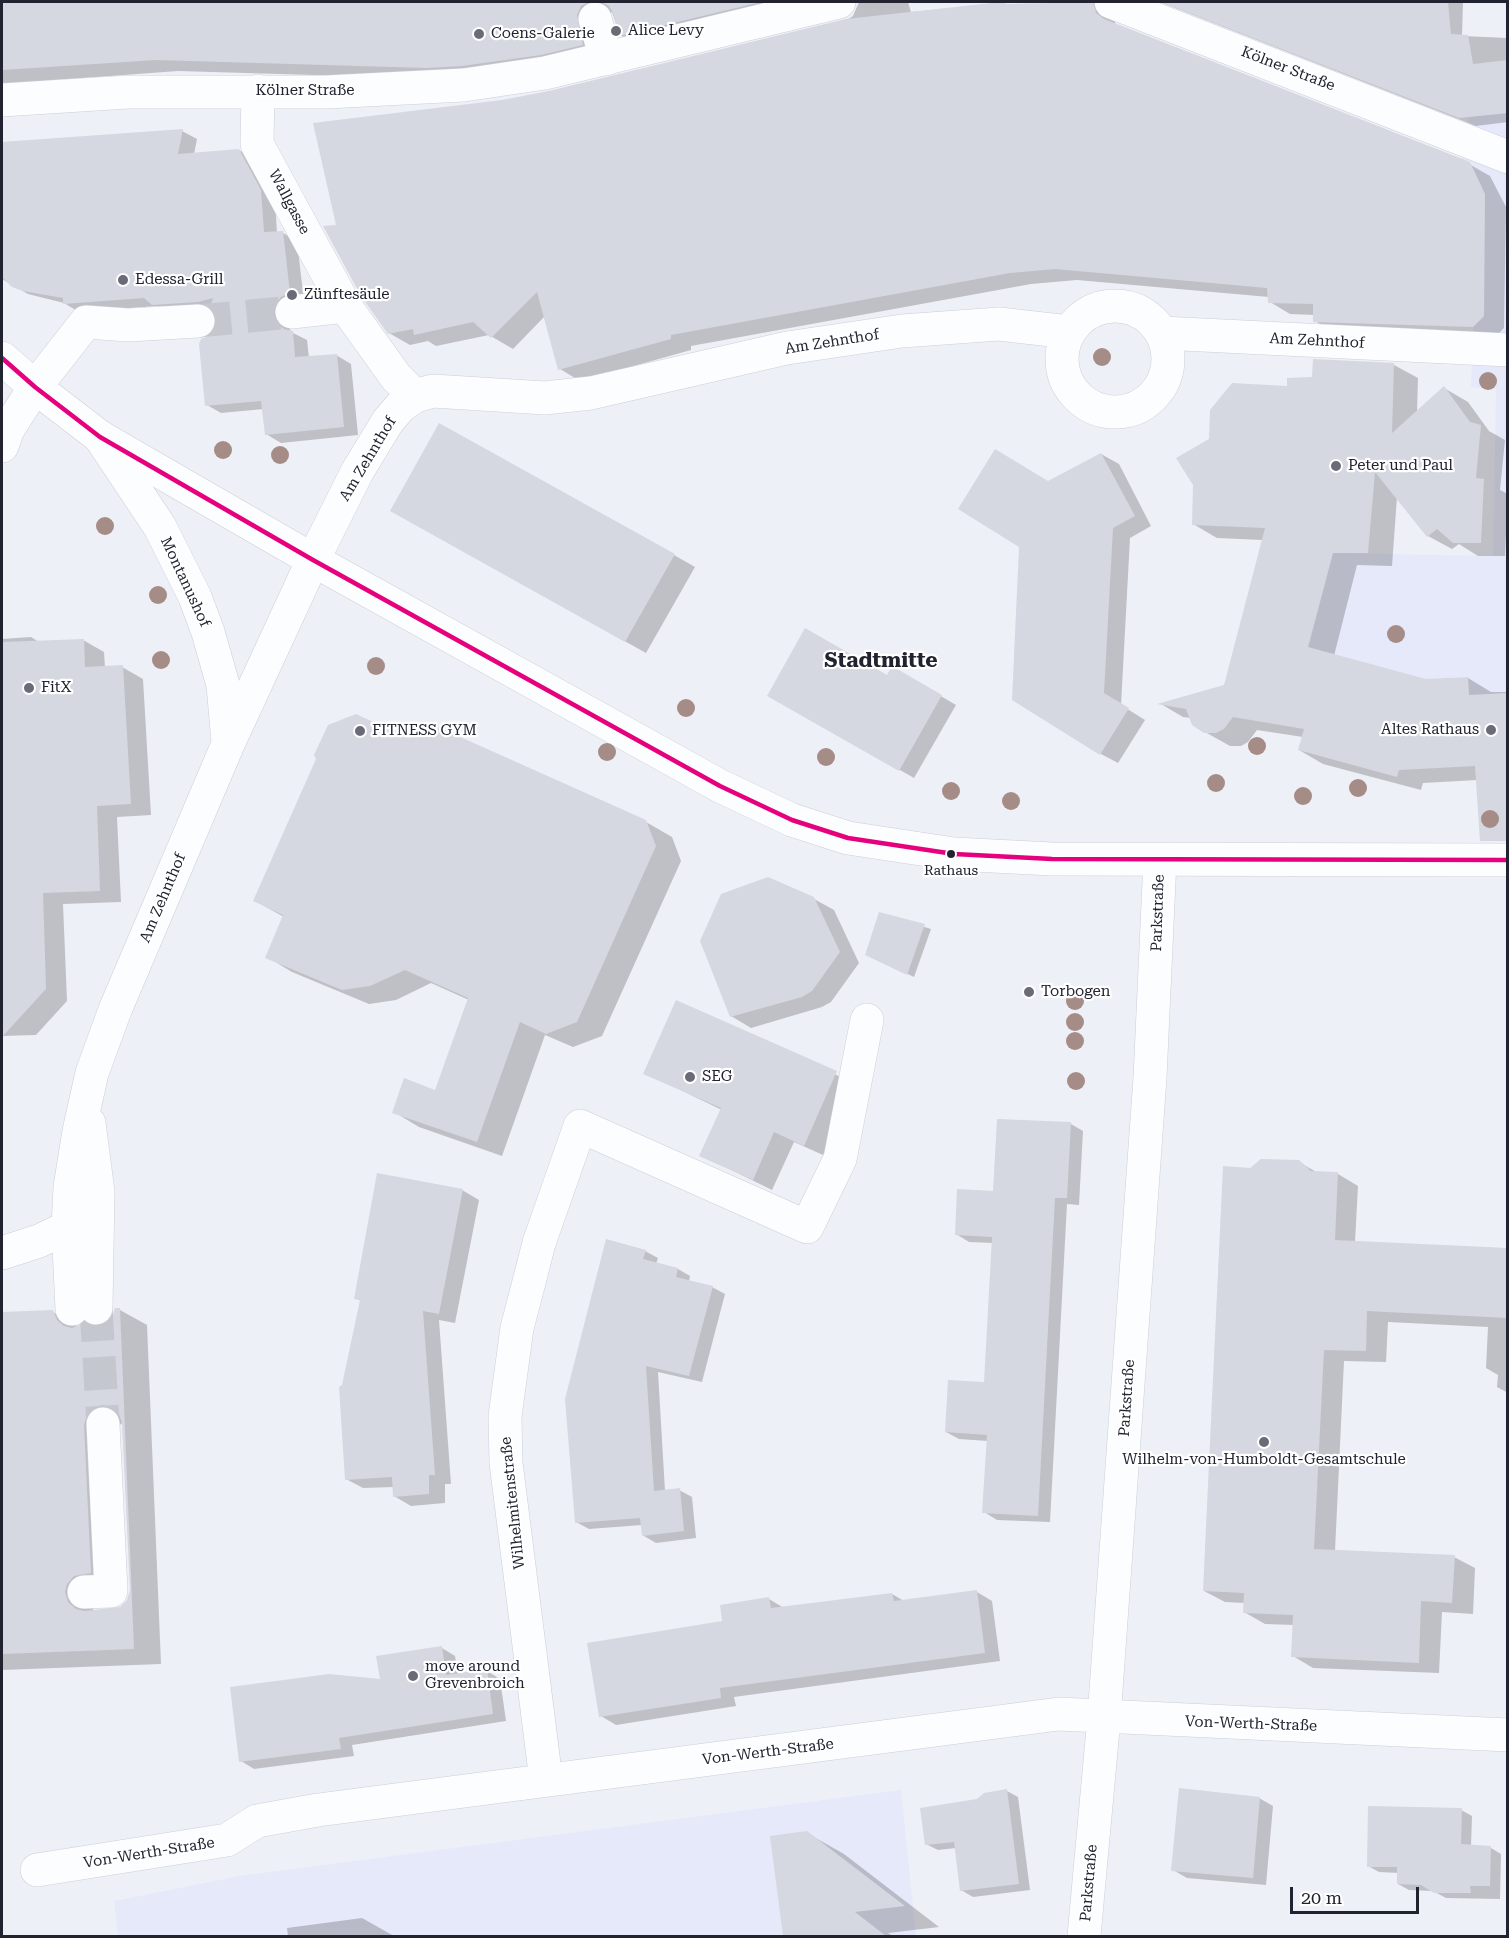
<!DOCTYPE html>
<meta charset="utf-8">
<style>
body{margin:0}
#map{position:relative;width:1509px;height:1938px;overflow:hidden;background:#eef0f7;font-family:"Roboto Serif",serif}
canvas{display:block}
.frame{position:absolute;inset:0;border:3px solid #212330;pointer-events:none}
.scale{position:absolute;left:1290px;top:1887px;width:129px;height:27px;box-sizing:border-box;border:3px solid #212330;border-top:0;padding-left:8px;font-size:18px;line-height:21px;white-space:nowrap;color:#212330;-webkit-text-stroke:4px #fff;paint-order:stroke}
</style>
<div id="map">
<canvas width="1509" height="1938"></canvas>
<div class="frame"></div>
<div class="scale">20 m</div>
</div>
<script>
const c = document.querySelector('canvas').getContext('2d');
c.lineJoin = 'round';
function fillPath(path, color) { c.fillStyle = color; c.fill(path, 'evenodd'); }
const poly = rows => new Path2D(rows.map(r => 'M' + r).join(''));
function strokePath(path, color, width, dash) { c.strokeStyle = color; c.lineWidth = width; c.lineCap = dash ? 'butt' : 'round'; c.setLineDash(dash || []); c.stroke(path); }
function write(font, color, halo, rows, align = 'center') {
  c.font = font + ' "Roboto Serif",serif'; c.lineWidth = 4.5; c.setLineDash([]); c.textBaseline = 'middle'; c.strokeStyle = halo; c.fillStyle = color; for (const [text, x, y, turn = 0] of rows) {
    c.save(); c.translate(x, y); c.rotate((+turn || 0) * Math.PI / 180); c.textAlign = isNaN(turn) ? turn : align; if (halo) c.strokeText(text, 0, 0); c.fillText(text, 0, 0); c.restore();
  }
}
fillPath(poly([
 [1507,113,1507,693,1469,695,1468,677,1426,679,1325,652,1307,653,1333,553,1493,556,1496,389,1471,387,1473,327,1484,316,1485,194,1475,173,1461,166,1468,117],
 [901,1790,916,1936,118,1936,114,1901,239,1876]
]), '#e6e9fa');
fillPath(poly([
 [2,2,829,2,641,47,620,35,612,12,602,18,603,56,449,79,178,71,2,84],
 [859,2,908,2,911,12,1001,4,1006,6,1093,2,1113,13,1116,26,1469,164,1490,176,1506,207,1504,328,1494,338,1335,333,1315,321,1315,315,1290,314,1270,302,1269,297,1077,280,1031,284,691,346,691,350,580,381,560,369,545,316,513,349,489,335,436,346,428,341,410,345,389,333,338,226,502,102,550,93,844,22,853,16],
 [1160,2,1463,2,1462,36,1508,38,1508,122,1476,126],
 [182,131,197,139,194,154,239,150,254,159,275,200,277,233,283,233,297,241,304,301,288,324,291,332,307,340,309,358,336,355,351,364,358,435,281,443,266,434,264,409,221,413,207,405,210,338,216,330,218,319,213,310,168,312,157,306,79,312,64,303,28,294,2,279,2,144],
 [1394,365,1418,378,1417,413,1444,388,1468,402,1489,431,1505,440,1500,490,1508,494,1505,556,1478,556,1459,544,1452,549,1428,536,1397,497,1392,566,1357,565,1334,656,1426,680,1468,678,1491,692,1508,692,1508,798,1477,780,1423,783,1421,790,1323,764,1299,750,1303,737,1257,730,1248,742,1241,746,1230,746,1205,732,1191,718,1183,717,1161,704,1225,686,1263,540,1217,538,1193,524,1211,440,1288,388,1314,379],
 [1101,454,1119,464,1151,526,1130,538,1121,705,1145,720,1118,763,1101,754,1021,546,1049,483],
 [413,523,674,555,695,567,646,653],
 [31,637,39,642,83,640,104,652,105,668,122,667,143,679,151,815,117,817,121,902,63,904,67,1001,36,1035,2,1036,2,639],
 [893,668,956,705,914,778,769,695,888,677],
 [408,740,646,822,672,837,681,861,602,1036,573,1047,545,1035,502,1156,419,1127,394,1112,436,1092,469,1000,431,983,396,1000,369,1004,292,972,267,957,284,917,255,901],
 [814,899,834,910,859,963,831,1002,822,1007,751,1028,731,1016],
 [880,913,931,929,914,977,874,958],
 [677,1002,856,1084,823,1155,794,1142,772,1190,701,1155,722,1110,645,1073],
 [1071,1124,1083,1131,1079,1205,1067,1204,1050,1522,997,1520,984,1512,988,1441,959,1439,946,1432,986,1384,994,1243,969,1242,956,1234,995,1193],
 [1299,1162,1318,1173,1338,1174,1358,1186,1355,1242,1508,1250,1508,1393,1497,1387,1498,1375,1486,1368,1488,1327,1388,1322,1386,1362,1344,1361,1335,1551,1454,1557,1475,1568,1473,1614,1442,1612,1439,1673,1313,1668,1293,1656,1294,1625,1265,1624,1244,1612,1245,1603,1225,1602,1204,1591,1250,1170],
 [462,1190,479,1200,455,1323,439,1320,451,1484,445,1484,445,1503,411,1506,394,1496,394,1487,363,1488,346,1479,343,1386,361,1301,356,1298],
 [645,1251,658,1258,656,1264,678,1269,690,1276,689,1281,712,1287,725,1294,702,1382,658,1372,665,1491,679,1490,692,1497,696,1538,656,1543,644,1536,642,1525,589,1529,576,1522,566,1399],
 [120,1310,147,1325,161,1664,2,1670,2,1314,53,1312,79,1327,96,1328,106,1325],
 [123,1422,131,1591,129,1601,121,1609,93,1611,113,1432],
 [977,1592,992,1601,1000,1661,734,1697,736,1706,616,1725,601,1716,724,1623,769,1599,784,1608,892,1594,904,1601],
 [442,1648,455,1656,458,1675,487,1671,500,1679,506,1721,352,1745,354,1756,254,1769,241,1761],
 [1007,1791,1018,1797,1030,1890,973,1897,961,1890,956,1848,938,1850,926,1844,977,1800],
 [1259,1798,1273,1806,1266,1885,1187,1878,1173,1870],
 [1461,1810,1472,1816,1471,1847,1491,1848,1501,1854,1500,1899,1446,1898,1433,1891,1409,1890,1398,1884,1399,1873,1379,1872,1368,1866],
 [807,1833,844,1854,939,1927,888,1933,893,1936,784,1936,771,1837],
 [362,1918,394,1936,288,1936,287,1928]
]), '#0003');
fillPath(poly([
 [2,2,589,2,581,6,577,15,583,45,541,55,462,66,427,68,156,60,2,70],
 [601,2,761,2,619,36,613,13,609,6],
 [1001,2,1007,4,1093,2,1096,13,1104,19,1470,162,1485,194,1484,316,1473,327,1313,322,1313,304,1268,303,1267,288,1055,269,1010,273,671,335,671,339,558,370,537,292,491,338,473,322,414,335,413,329,388,334,361,296,323,226,336,225,313,123,502,100,549,91,846,19],
 [1161,2,1448,2,1451,34,1468,35,1473,64,1508,60,1508,113,1459,118],
 [183,129,178,154,239,149,261,190,264,232,283,231,290,293,281,297,275,304,274,315,277,324,284,329,293,331,295,357,337,354,344,427,265,435,261,401,205,406,199,344,201,339,209,336,215,329,217,319,210,307,213,298,198,302,152,305,144,298,63,304,63,298,23,291,12,287,2,277,2,142],
 [1313,359,1394,363,1392,433,1444,386,1470,422,1481,425,1476,478,1484,479,1481,543,1453,543,1437,529,1427,537,1375,472,1368,553,1333,553,1308,647,1426,679,1468,677,1469,695,1508,693,1508,841,1480,841,1475,766,1399,770,1397,777,1298,750,1304,729,1233,717,1224,729,1216,733,1204,733,1192,725,1186,709,1157,704,1224,685,1265,528,1192,525,1193,485,1176,458,1209,439,1210,410,1232,383,1287,386,1287,378,1312,377],
 [439,423,675,554,625,642,390,511],
 [995,449,1048,481,1101,453,1135,516,1113,528,1104,693,1129,708,1100,755,1012,700,1019,547,958,509],
 [805,628,887,675,892,666,942,695,899,771,767,696],
 [84,639,85,667,123,665,131,804,97,806,100,891,43,893,46,989,2,1037,2,642],
 [356,714,408,738,438,727,646,820,656,846,577,1022,546,1034,520,1022,477,1142,392,1113,404,1078,435,1090,468,998,405,970,370,986,342,990,265,958,283,915,253,901,316,759,314,755,328,725],
 [768,877,814,897,840,952,812,991,802,997,730,1017,700,941,721,894],
 [879,912,925,924,907,975,865,955],
 [676,1000,837,1071,804,1146,774,1132,753,1180,699,1156,721,1108,643,1074],
 [997,1119,1071,1122,1067,1198,1055,1198,1038,1516,982,1513,987,1435,945,1432,948,1380,984,1382,992,1237,955,1235,957,1189,993,1191],
 [1261,1159,1299,1160,1311,1171,1338,1172,1335,1240,1508,1248,1508,1318,1367,1311,1366,1351,1324,1350,1314,1549,1455,1555,1452,1603,1421,1601,1419,1663,1291,1657,1293,1615,1243,1613,1244,1593,1203,1591,1223,1166,1250,1168],
 [377,1173,463,1189,439,1314,423,1311,435,1475,429,1475,429,1494,393,1497,392,1477,345,1480,339,1387,342,1385,360,1300,354,1299],
 [606,1239,646,1250,643,1259,678,1268,676,1277,713,1286,689,1376,646,1366,654,1491,680,1488,684,1531,642,1536,640,1518,575,1523,565,1399],
 [115,1308,120,1308,134,1649,2,1654,2,1312,53,1310,57,1320,64,1326,72,1328,85,1322,95,1327,105,1325,112,1318],
 [102,1405,112,1408,119,1414,122,1423,130,1590,127,1600,120,1607,84,1611,76,1609,68,1602,65,1592,67,1584,74,1576,91,1573,84,1425,87,1415,93,1408],
 [977,1590,985,1653,720,1688,721,1698,599,1717,587,1643,722,1621,720,1605,769,1597,771,1608,892,1593,894,1601],
 [442,1646,446,1675,487,1669,493,1714,339,1738,341,1749,239,1762,230,1687,329,1674,380,1679,376,1656],
 [1179,1788,1260,1797,1253,1878,1171,1871],
 [1007,1789,1019,1884,960,1891,954,1842,925,1845,920,1808,977,1799,984,1793],
 [1368,1806,1462,1808,1461,1844,1491,1846,1490,1886,1470,1886,1471,1893,1434,1893,1421,1885,1397,1884,1397,1867,1367,1867],
 [807,1831,905,1906,855,1912,886,1936,783,1936,770,1836]
]), '#d5d7e1');
strokePath(poly([
 [198,321,292,312],
 [96,1308,103,1424]
]), '#c5c7cf', 33, [33, 16]);
const minor = poly([
 [1111,2,1508,157],
 [595,19,606,59],
 [258,91,257,144,345,306,396,377,415,396],
 [2,100,128,92,326,92,464,85,545,73,839,2],
 '1062 359a53 53 0 1 1 106 0a53 53 0 1 1-106 0Z',
 [292,312,345,306],
 [1162,333,1508,350],
 [100,437,160,527,195,597,208,632,223,685,228,742],
 [2,446,8,429,35,387,86,322,128,325,198,321],
 [89,1123,98,1192,96,1308],
 [68,1227,72,1309],
 [2,1253,39,1241,68,1227,70,1187,79,1131,92,1073,115,1010,228,744,313,560,357,472,388,421,401,406,415,396,433,391,545,398,591,393,787,348,902,331,999,324,1069,332],
 [84,1592,111,1591,103,1424],
 [546,1780,506,1463,505,1416,517,1328,528,1286,539,1243,580,1126,807,1227,840,1159,867,1020],
 [37,1870,227,1840,257,1821,318,1810,1059,1714,1508,1735],
 [1084,1936,1104,1718,1150,1078,1160,860]
]);
const major = poly([
 [2,358,35,387,100,437,313,560,720,786,792,820,848,838,954,854,1052,859,1508,860]
]);
strokePath(minor, '#ccced8', 34);
strokePath(major, '#ccced8', 34);
strokePath(minor, '#fcfdfe', 33);
strokePath(major, '#fcfdfe', 33);
strokePath(poly([
 [2,358,35,387,100,437,313,560,720,786,792,820,848,838,954,854,1052,859,1508,860]
]), '#e5007d', 4.5);
c.fillStyle = '#a68c87';
for (const [x, y] of [
 [1102,357],
 [1488,381],
 [223,450],
 [280,455],
 [105,526],
 [158,595],
 [1396,634],
 [161,660],
 [376,666],
 [686,708],
 [1257,746],
 [607,752],
 [826,757],
 [1216,783],
 [1358,788],
 [951,791],
 [1303,796],
 [1011,801],
 [1490,819],
 [1075,1001],
 [1075,1022],
 [1075,1041],
 [1076,1081]
]) { c.beginPath(); c.arc(x, y, 9, 0, 2 * Math.PI); c.fill(); }
for (const [x, y, r, color] of [
 [616,31,6,"#696b76"],
 [479,34,6,"#696b76"],
 [123,280,6,"#696b76"],
 [292,295,6,"#696b76"],
 [1336,466,6,"#696b76"],
 [29,688,6,"#696b76"],
 [1491,730,6,"#696b76"],
 [360,731,6,"#696b76"],
 [951,854,5,"#212330"],
 [1029,992,6,"#696b76"],
 [690,1077,6,"#696b76"],
 [1264,1442,6,"#696b76"],
 [413,1676,6,"#696b76"]
]) { const dot = new Path2D(); dot.arc(x, y, r, 0, 2 * Math.PI); c.fillStyle = color; c.fill(dot); strokePath(dot, '#fff', 2); }
write('14px', '#212330', '#fff', [
 ["Rathaus",951,871]
]);
write('15px', '#212330', '#fff', [
 ["Alice Levy",628,31],
 ["Coens-Galerie",491,34],
 ["Edessa-Grill",135,280],
 ["Zünftesäule",304,295],
 ["Peter und Paul",1348,466],
 ["FitX",41,688],
 ["Altes Rathaus",1479,730,"right"],
 ["FITNESS GYM",372,731],
 ["Torbogen",1041,992],
 ["SEG",702,1077],
 ["Wilhelm-von-Humboldt-Gesamtschule",1264,1460,"center"],
 ["move around",425,1667],
 ["Grevenbroich",425,1684]
], 'left');
write('15px', '#212330', '#fff', [
 ["Kölner Straße",1288,69,21],
 ["Kölner Straße",305,91],
 ["Wallgasse",289,202,62],
 ["Am Zehnthof",1317,341,3],
 ["Am Zehnthof",832,342,-9],
 ["Am Zehnthof",368,459,-59],
 ["Montanushof",185,582,65],
 ["Am Zehnthof",163,898,-67],
 ["Parkstraße",1158,913,-88],
 ["Parkstraße",1127,1398,-86],
 ["Wilhelmitenstraße",513,1503,-96],
 ["Von-Werth-Straße",1251,1724,2],
 ["Von-Werth-Straße",768,1752,-7],
 ["Von-Werth-Straße",149,1853,-9],
 ["Parkstraße",1089,1883,-85]
]);
write('bold 21px', '#212330', '#fff', [
 ["Stadtmitte",881,661]
]);
</script>
